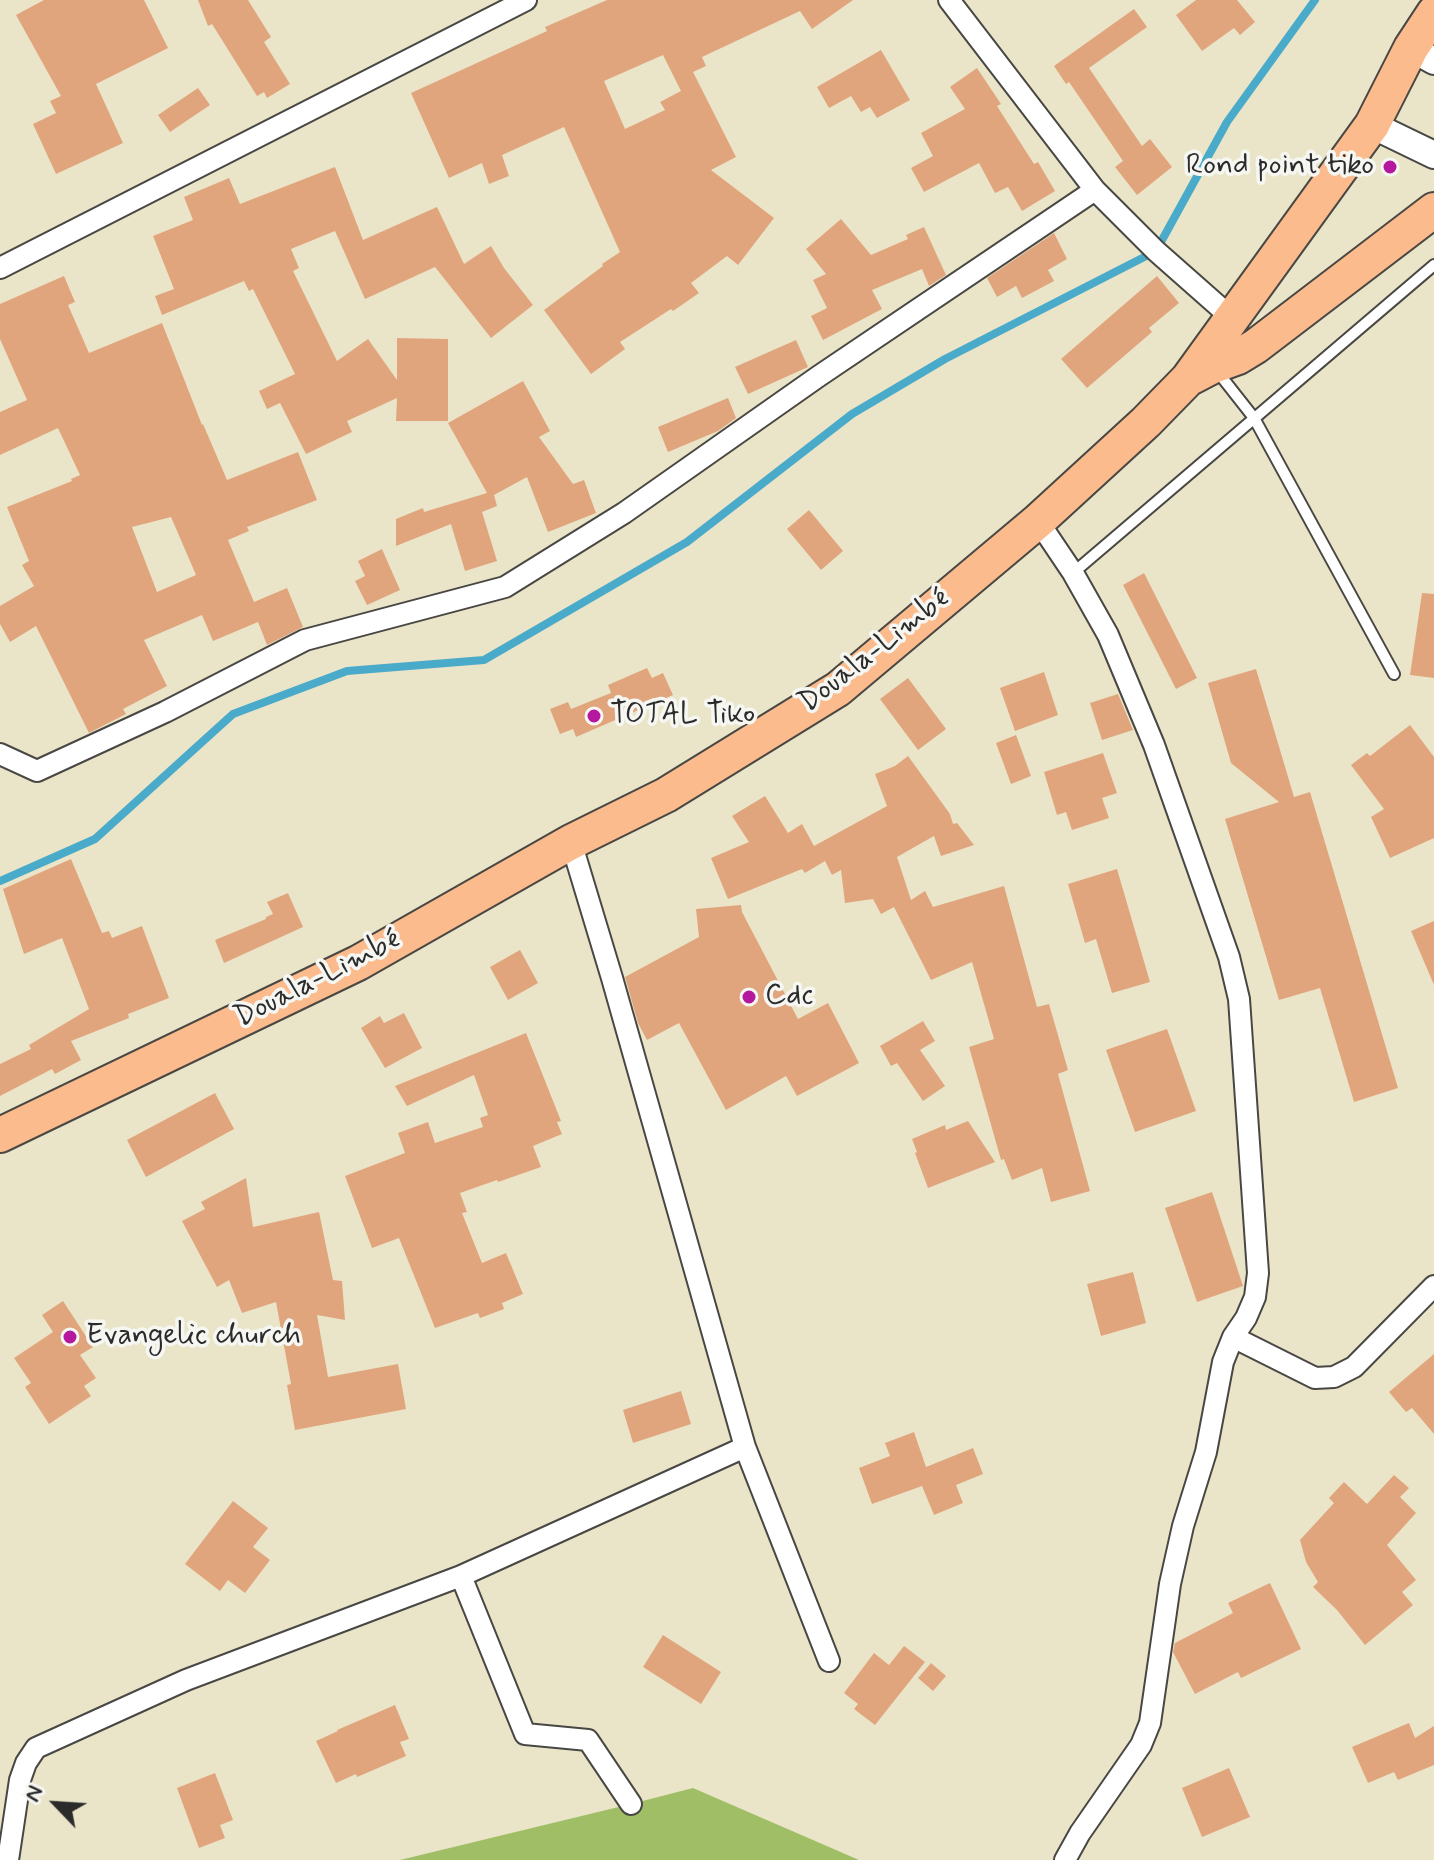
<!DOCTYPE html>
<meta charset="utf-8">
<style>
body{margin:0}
#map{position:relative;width:1434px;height:1860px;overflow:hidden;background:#eae5c8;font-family:Mynerve,sans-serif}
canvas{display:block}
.north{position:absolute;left:16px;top:1764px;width:80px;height:80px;-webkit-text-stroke:6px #f6f6f2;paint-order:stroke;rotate:295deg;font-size:22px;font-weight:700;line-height:32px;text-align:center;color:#2b2b2b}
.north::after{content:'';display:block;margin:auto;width:28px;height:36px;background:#2b2b2b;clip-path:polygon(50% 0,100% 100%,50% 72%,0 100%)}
</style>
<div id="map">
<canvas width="1434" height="1860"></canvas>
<div class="north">N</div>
</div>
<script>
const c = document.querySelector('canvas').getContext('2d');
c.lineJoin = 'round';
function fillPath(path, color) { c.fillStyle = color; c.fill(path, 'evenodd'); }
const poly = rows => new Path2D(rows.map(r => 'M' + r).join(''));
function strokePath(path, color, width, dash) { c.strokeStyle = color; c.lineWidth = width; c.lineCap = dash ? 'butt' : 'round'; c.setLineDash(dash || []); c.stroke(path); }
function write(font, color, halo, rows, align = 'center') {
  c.font = font + ' Mynerve,sans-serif'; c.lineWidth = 7; c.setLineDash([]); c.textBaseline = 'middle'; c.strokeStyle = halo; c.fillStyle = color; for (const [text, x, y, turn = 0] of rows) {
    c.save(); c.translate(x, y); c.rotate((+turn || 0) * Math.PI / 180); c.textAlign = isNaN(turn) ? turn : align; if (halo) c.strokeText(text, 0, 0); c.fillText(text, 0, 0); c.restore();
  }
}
fillPath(poly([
 [693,1788,859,1860,400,1860,631,1804]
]), '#a0be66');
strokePath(poly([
 [0,881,95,839,233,714,347,671,484,660,687,542,852,414,945,359,1156,251,1227,122,1315,0]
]), '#4aaac9', 8);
fillPath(poly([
 [44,0,144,0,168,48,96,84,123,143,56,174,33,124,56,113,50,101,61,96,16,15],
 [198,0,248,0,271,37,264,42,290,84,267,98,264,92,257,96,212,24,208,26],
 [607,0,853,0,812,29,800,11,702,57,706,66,693,72,736,157,711,170,774,218,738,265,727,256,691,283,699,293,673,311,671,309,620,342,625,349,591,374,544,310,603,266,602,264,620,252,564,127,502,155,509,176,489,184,482,163,449,178,411,93,547,31,545,27],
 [663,55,681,91,660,102,665,110,625,129,604,81],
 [1196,0,1237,0,1255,22,1240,35,1234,28,1202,51,1176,15],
 [1134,9,1147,27,1089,68,1142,146,1150,139,1172,167,1137,195,1115,167,1123,161,1069,82,1066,84,1054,66],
 [881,50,910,100,877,118,870,107,861,112,851,96,829,108,817,87],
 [977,68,1001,104,997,106,1034,164,1038,162,1055,191,1022,211,1008,187,995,193,979,163,924,192,911,168,933,156,921,133,965,109,950,87],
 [198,88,210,105,170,132,158,115],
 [335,167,363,240,437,207,464,264,491,246,504,268,533,305,491,338,435,267,365,299,335,231,291,249,299,268,293,271,337,361,368,339,397,380,397,338,448,339,448,421,396,421,397,398,347,421,352,432,306,454,280,403,267,409,259,391,295,374,253,289,249,291,244,281,162,315,155,296,174,289,153,236,193,220,184,197,229,178,240,204],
 [841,219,871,255,908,239,906,235,924,227,946,275,929,286,922,269,872,290,882,309,823,340,811,316,827,308,813,280,826,274,806,249],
 [1054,233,1067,259,1048,270,1054,281,1022,298,1016,286,997,297,987,278],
 [64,276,75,302,68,305,89,353,162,323,202,425,203,424,227,480,298,452,317,500,247,527,249,531,228,540,254,602,287,588,303,627,267,645,258,622,213,641,202,615,144,640,167,686,123,709,126,714,89,733,36,626,10,642,0,624,0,606,34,586,22,565,29,561,7,507,72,481,71,479,80,475,58,428,0,455,0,412,27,400,0,339,0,304],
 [171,517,196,575,157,592,132,527],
 [1157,276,1179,303,1149,328,1152,332,1087,388,1061,359],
 [796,340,808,367,748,394,735,367],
 [523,381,550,431,539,437,573,484,584,480,596,513,548,532,527,477,494,495,497,506,482,512,497,561,465,571,451,524,396,546,396,519,423,508,424,512,487,493,448,423],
 [728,398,736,418,718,431,668,452,658,427],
 [809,510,843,551,821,570,787,529],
 [382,549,400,590,367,605,355,581,365,576,358,561],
 [1144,573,1197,678,1176,689,1123,585],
 [1422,593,1434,594,1434,678,1410,675],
 [647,668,652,678,663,673,673,695,576,737,573,729,560,734,550,709,568,702,571,709,611,693,608,685],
 [1256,669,1294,797,1310,792,1398,1088,1354,1102,1320,988,1279,1000,1225,819,1279,802,1231,763,1208,683],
 [1044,672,1058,715,1015,731,1000,688],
 [908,678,946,729,918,750,880,699],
 [1118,694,1133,730,1102,740,1090,703],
 [1410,725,1434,757,1434,838,1390,858,1371,817,1384,809,1351,765,1367,753,1370,756],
 [1016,735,1031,776,1011,784,996,743],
 [1103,753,1117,793,1102,798,1109,818,1072,830,1066,812,1057,815,1044,772],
 [908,756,950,814,953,824,957,823,974,845,941,856,934,836,897,857,911,900,925,891,933,907,1004,886,1037,1007,1049,1004,1068,1070,1058,1074,1090,1191,1051,1202,1042,1168,1012,1180,1004,1159,1001,1160,969,1047,994,1039,972,962,931,980,894,907,881,914,873,899,845,903,841,870,832,875,825,861,805,873,802,869,728,899,711,858,749,842,732,816,765,796,788,833,802,824,814,846,887,806,875,774,895,766],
 [71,859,102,933,109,931,112,938,142,926,169,998,128,1014,129,1018,71,1041,81,1060,55,1074,52,1069,0,1096,0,1064,31,1049,29,1045,89,1009,62,938,24,954,3,889],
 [1117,869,1150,982,1112,993,1096,939,1085,943,1068,884],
 [288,893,303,927,224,963,215,940,266,919,266,917,273,914,267,902],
 [741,905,742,912,798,1019,828,1003,859,1063,797,1096,786,1076,726,1110,679,1023,647,1040,638,1023,625,977,699,937,696,909],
 [1434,921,1434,985,1411,931],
 [520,950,538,983,508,1000,490,967],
 [404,1013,422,1048,385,1068,361,1028,380,1016,384,1023],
 [923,1021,935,1041,920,1050,945,1086,923,1101,897,1063,891,1066,880,1046],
 [1167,1029,1196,1111,1135,1132,1106,1050],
 [526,1033,561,1121,557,1122,562,1134,533,1146,541,1167,498,1182,497,1180,460,1193,467,1212,462,1213,482,1263,506,1253,523,1294,502,1303,504,1309,480,1318,478,1313,435,1328,399,1238,372,1248,345,1176,405,1153,398,1133,428,1122,435,1143,483,1127,480,1118,488,1115,474,1075,407,1106,395,1086],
 [215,1093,234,1129,146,1177,127,1140],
 [968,1121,995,1162,928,1188,915,1153,917,1152,912,1139,945,1125,946,1130],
 [246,1178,253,1227,319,1212,333,1280,342,1281,345,1320,317,1315,328,1377,398,1364,406,1409,295,1430,287,1385,291,1384,276,1302,242,1313,229,1280,217,1287,182,1221,205,1209,201,1202],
 [1212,1192,1243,1286,1197,1302,1165,1208],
 [1133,1272,1146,1323,1101,1336,1087,1284],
 [63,1301,93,1347,80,1355,96,1378,84,1386,91,1396,49,1424,25,1387,31,1383,14,1358,53,1332,42,1315],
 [1434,1354,1434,1434,1412,1408,1406,1412,1389,1392],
 [681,1391,691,1424,633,1443,623,1410],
 [914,1432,926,1467,973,1448,983,1474,956,1485,963,1503,934,1515,922,1486,872,1504,859,1468,890,1456,885,1443],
 [1394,1475,1409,1488,1400,1497,1416,1513,1387,1545,1416,1580,1402,1592,1413,1605,1365,1645,1337,1610,1313,1587,1318,1582,1306,1562,1300,1540,1334,1503,1329,1498,1344,1482,1367,1504],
 [233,1501,268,1528,253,1547,270,1560,245,1593,228,1580,220,1591,185,1564],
 [1270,1583,1301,1649,1241,1678,1238,1672,1195,1694,1173,1652,1175,1643,1233,1613,1228,1603],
 [663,1635,721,1672,701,1704,643,1667],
 [904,1646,925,1662,875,1725,854,1709,858,1704,844,1693,874,1653,889,1665],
 [931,1663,946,1676,933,1691,918,1678],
 [395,1705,409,1739,400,1742,406,1756,357,1777,356,1774,336,1783,316,1741,338,1731,337,1730],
 [1409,1723,1415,1738,1434,1726,1434,1765,1398,1780,1394,1772,1368,1783,1352,1747],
 [1229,1768,1250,1817,1202,1837,1182,1788],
 [215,1773,233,1820,220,1825,225,1838,199,1848,177,1788]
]), '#e1a57e');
const service = poly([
 [1217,371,1254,418,1394,674],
 [1073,573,1434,265]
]);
const minor = poly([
 [949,0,1095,190,1156,251,1233,319],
 [0,268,526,0],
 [1038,521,1073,573,1108,635,1154,745,1229,957,1239,999,1258,1273,1255,1297,1246,1318,1233,1337,1223,1362,1206,1452,1183,1526,1170,1584,1150,1723,1141,1745,1080,1833,1065,1860],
 [0,754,37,771,165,712,305,640,505,587,624,513,819,376,1095,190],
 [571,842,612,978,745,1447,829,1661],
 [1233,1337,1315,1378,1334,1377,1354,1367,1434,1286],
 [461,1576,525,1734,588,1740,631,1804],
 [8,1860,20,1780,26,1763,36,1748,186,1680,461,1576,745,1447]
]);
const tertiary = poly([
 [1411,48,1434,61],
 [1372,125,1434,155]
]);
const trunk = poly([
 [1192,377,1213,366,1238,357,1256,346,1434,210],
 [0,1135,358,963,571,842,666,795,838,689,1038,521,1146,422,1188,379,1372,125,1411,48,1434,13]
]);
strokePath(service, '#484743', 14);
strokePath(minor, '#484743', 24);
strokePath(tertiary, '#484743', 30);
strokePath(trunk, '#484743', 38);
strokePath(service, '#fff', 10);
strokePath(minor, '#fff', 20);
strokePath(tertiary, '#fff', 26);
strokePath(trunk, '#fbbb8c', 34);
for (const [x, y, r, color] of [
 [1390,167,8,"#b5179e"],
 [594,716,8,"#b5179e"],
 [749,997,8,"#b5179e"],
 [70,1337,8,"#b5179e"]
]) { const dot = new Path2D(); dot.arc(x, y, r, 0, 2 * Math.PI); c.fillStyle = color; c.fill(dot); strokePath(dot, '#f6f6f2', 3); }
write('30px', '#2b2b2b', '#f6f6f2', [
 ["Rond point tiko",1374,167,"right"],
 ["TOTAL Tiko",610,716],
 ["Cdc",765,997],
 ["Evangelic church",86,1337]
], 'left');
write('30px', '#2b2b2b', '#f6f6f2', [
 ["Douala-Limbé",875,652,-38],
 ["Douala-Limbé",318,980,-27]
]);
</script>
